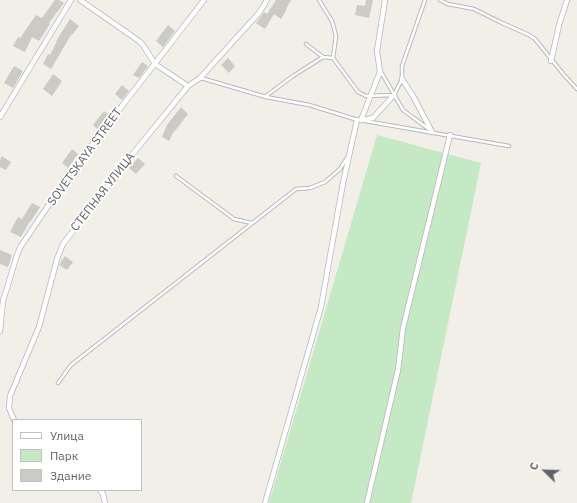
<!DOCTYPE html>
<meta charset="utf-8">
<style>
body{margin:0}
#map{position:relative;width:577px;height:503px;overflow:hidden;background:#f1efe8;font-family:"IBM Plex Sans",sans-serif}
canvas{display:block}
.legend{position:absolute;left:12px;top:419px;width:130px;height:72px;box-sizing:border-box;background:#fff;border:1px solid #bfc1c3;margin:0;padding:5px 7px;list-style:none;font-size:12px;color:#5f6368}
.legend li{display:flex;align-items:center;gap:8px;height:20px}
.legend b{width:20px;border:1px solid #bfc1c3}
.north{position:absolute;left:525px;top:451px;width:40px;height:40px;-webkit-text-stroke:3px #fff;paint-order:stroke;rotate:293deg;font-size:11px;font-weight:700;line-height:16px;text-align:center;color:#5f6368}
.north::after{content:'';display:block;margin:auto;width:14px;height:18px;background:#5f6368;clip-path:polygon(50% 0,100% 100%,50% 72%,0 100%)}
</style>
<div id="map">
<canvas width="577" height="503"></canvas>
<ul class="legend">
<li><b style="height:5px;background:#fff"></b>Улица</li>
<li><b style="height:11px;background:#c5e8c5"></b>Парк</li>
<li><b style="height:11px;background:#cccac5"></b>Здание</li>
</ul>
<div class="north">С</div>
</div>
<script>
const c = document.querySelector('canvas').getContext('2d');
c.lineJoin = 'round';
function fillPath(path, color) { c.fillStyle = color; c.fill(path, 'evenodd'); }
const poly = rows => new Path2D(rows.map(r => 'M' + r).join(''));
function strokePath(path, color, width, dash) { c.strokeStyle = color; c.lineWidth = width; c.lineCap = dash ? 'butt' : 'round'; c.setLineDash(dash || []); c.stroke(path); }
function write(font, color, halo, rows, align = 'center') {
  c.font = font + ' "IBM Plex Sans",sans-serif'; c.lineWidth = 3.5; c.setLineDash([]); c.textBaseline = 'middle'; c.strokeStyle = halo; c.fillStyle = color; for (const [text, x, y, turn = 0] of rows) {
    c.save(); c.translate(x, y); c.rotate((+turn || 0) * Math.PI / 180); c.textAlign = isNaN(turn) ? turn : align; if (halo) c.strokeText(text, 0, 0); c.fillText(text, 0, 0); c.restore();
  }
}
fillPath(poly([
 [377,135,481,163,411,503,269,503]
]), '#c5e8c5');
fillPath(poly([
 [55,0,59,0,64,3,49,23,50,24,39,41,32,37,25,52,13,46,18,37,20,38,36,15,42,18],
 [276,0,291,0,286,9,287,9,281,19,274,14,265,29,256,23,264,12,267,14],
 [366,0,373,0,369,18,355,15,357,5,365,6],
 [70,19,79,26,72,35,71,35,51,69,43,64,48,54,50,55,57,41,56,41],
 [168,25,175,31,163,47,156,41],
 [228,58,235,66,229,73,221,65],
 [142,62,148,66,139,78,133,75],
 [14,66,23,71,13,88,4,83],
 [53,74,62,81,52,96,43,89],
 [122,85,129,91,122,100,115,94],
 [181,107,188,114,175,131,174,131,169,141,162,137,167,125],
 [104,111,110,116,98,130,93,125],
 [72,149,78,154,68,168,62,163],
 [2,156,11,162,6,170,0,167,0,160],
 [138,158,145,164,136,174,129,168],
 [32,203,40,207,31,221,30,221,21,237,10,232,18,217,22,219],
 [0,250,12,255,8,267,0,264],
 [65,256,73,262,67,270,59,265]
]), '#cccac5');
const lane = poly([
 [319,0,332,21,334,28,336,36,333,58],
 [440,0,448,4,474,9,500,22,529,35,535,39,564,75,577,89],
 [306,44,323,57,333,58,358,92,366,96,394,95,402,79,402,66,425,0],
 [381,72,403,110,430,130],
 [201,78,266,97,309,105,358,120],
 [266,96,293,76,323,57],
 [365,121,509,146],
 [176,176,234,219,252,223],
 [58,383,71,365,296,189,310,188,325,182,340,169,347,158]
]);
const street = poly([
 [80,0,139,41,143,45,155,64,188,86],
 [551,61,559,25,567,0],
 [402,79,413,96,432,132],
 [0,117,71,0],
 [361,120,380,72,377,51,385,0],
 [361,120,373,118,394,95],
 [0,331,3,301,17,255,21,246,71,172,204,0],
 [14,420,9,408,10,396,39,327,57,259,63,244,136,150,188,86,200,78,259,13,267,0],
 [100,490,103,494,105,503],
 [265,503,321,307,343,183,357,120],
 [367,503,398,370,403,328,450,135]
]);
strokePath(lane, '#b5b8bc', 4.5);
strokePath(street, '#b5b8bc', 6);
strokePath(lane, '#fff', 2.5);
strokePath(street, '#fff', 4.5);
write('12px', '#5f6368', '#fff', [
 ["SOVETSKAYA STREET",85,157,-54],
 ["СТЕПНАЯ УЛИЦА",103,192,-52]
]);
</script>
